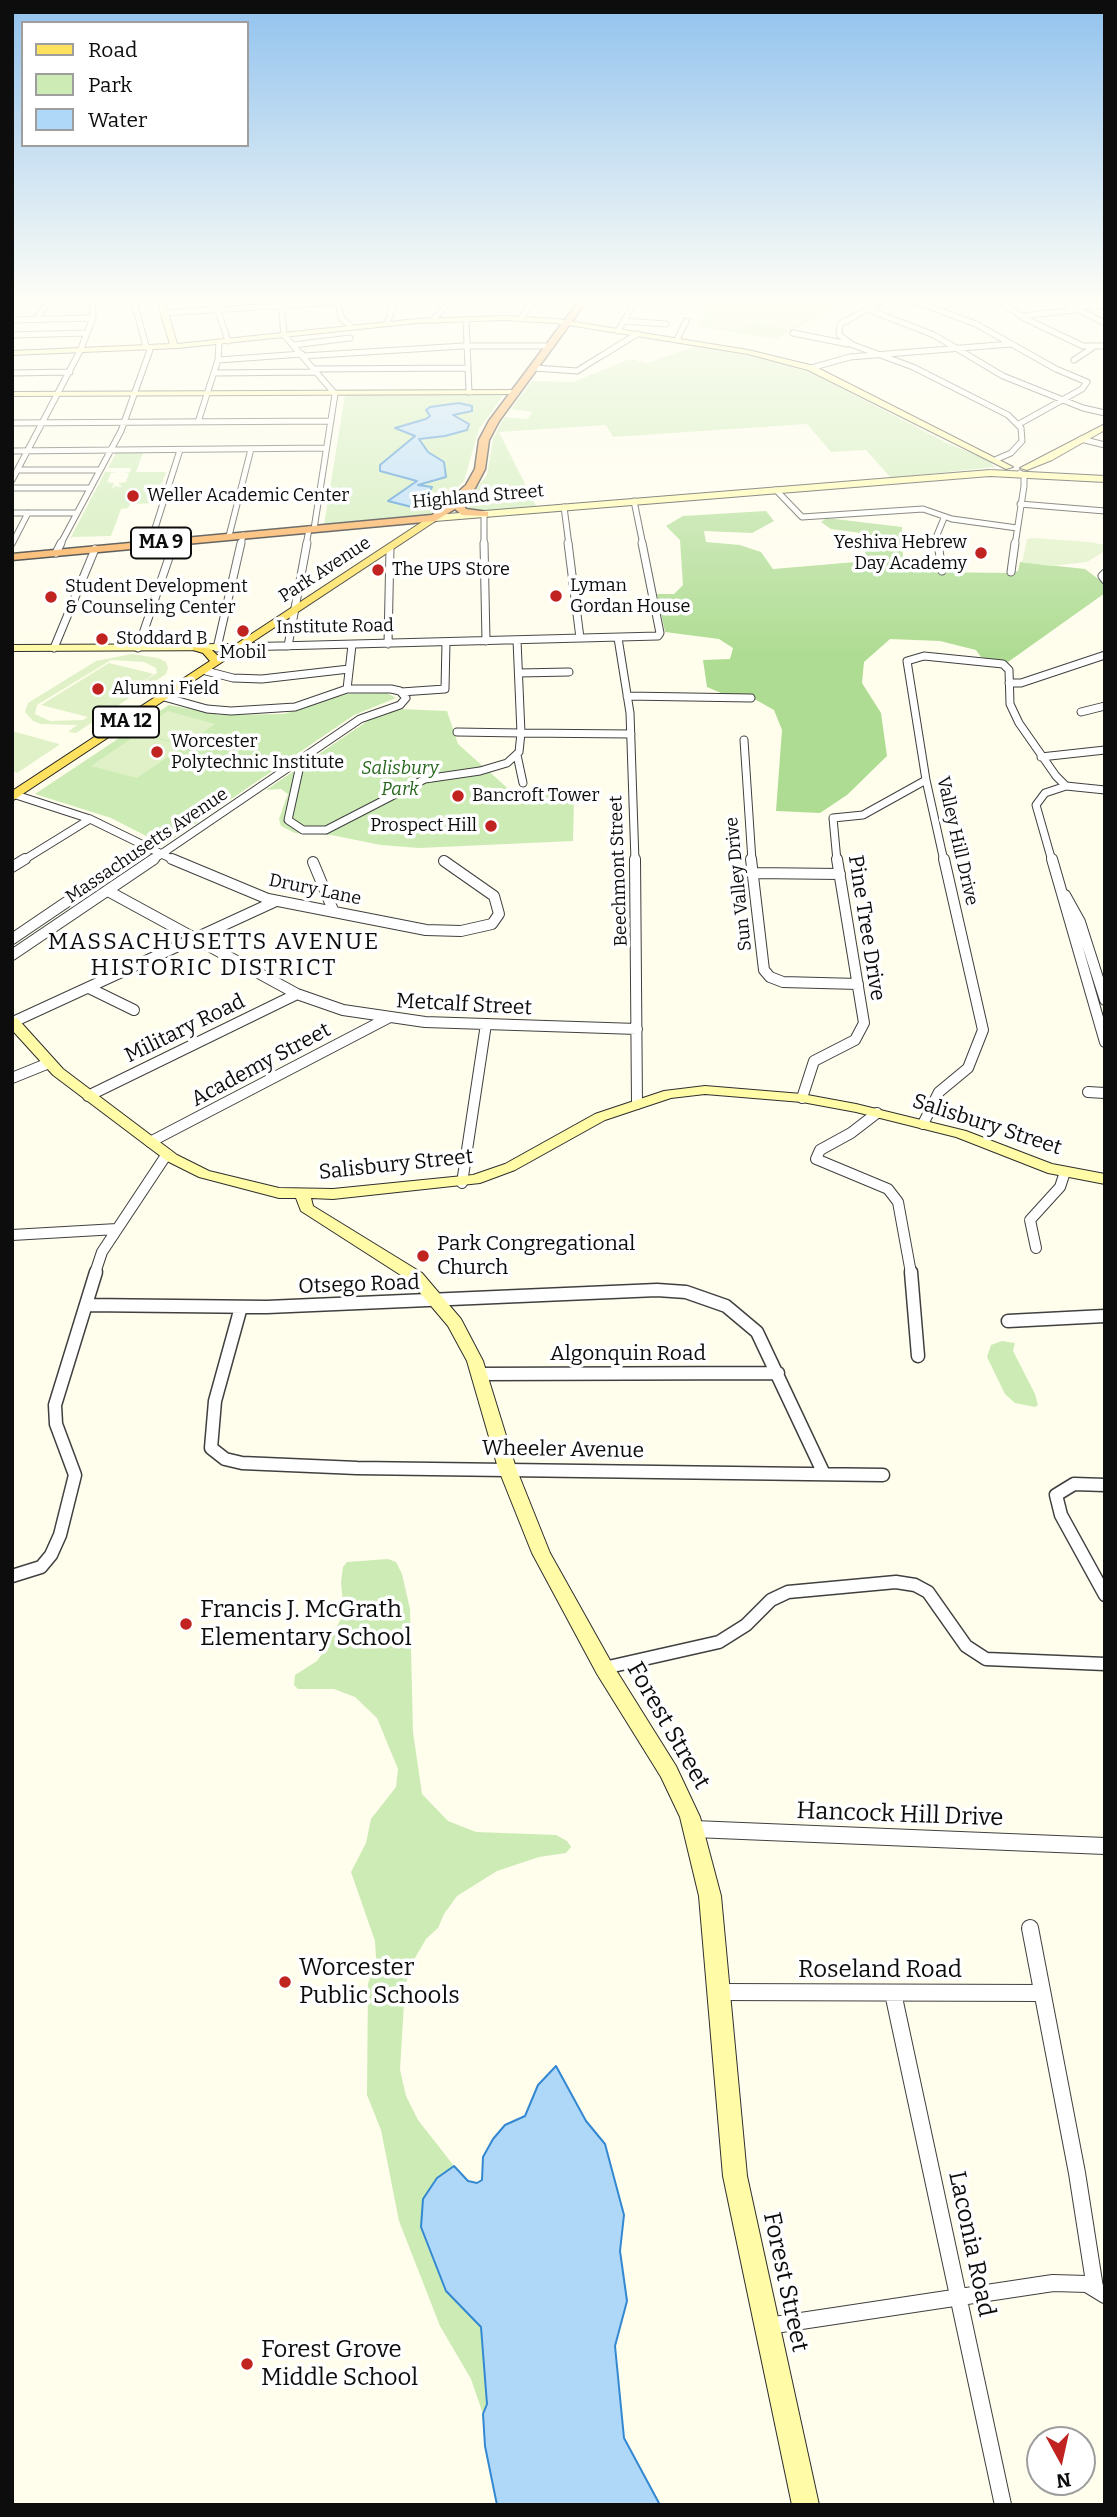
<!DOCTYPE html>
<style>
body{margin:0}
#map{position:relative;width:1117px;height:2517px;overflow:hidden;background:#fffdec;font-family:Bitter,serif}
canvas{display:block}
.frame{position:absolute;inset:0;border:14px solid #0d0d0d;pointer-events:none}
.legend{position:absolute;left:21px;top:21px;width:228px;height:126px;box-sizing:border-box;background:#fff;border:2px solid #9e9e9e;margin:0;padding:9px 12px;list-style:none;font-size:21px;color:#0d0d0d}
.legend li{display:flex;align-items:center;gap:14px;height:35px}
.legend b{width:35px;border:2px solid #9e9e9e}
.north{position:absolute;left:1026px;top:2426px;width:70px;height:70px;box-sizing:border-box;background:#fff;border:2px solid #9e9e9e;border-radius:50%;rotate:172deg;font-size:19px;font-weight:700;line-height:28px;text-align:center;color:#0d0d0d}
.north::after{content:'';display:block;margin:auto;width:24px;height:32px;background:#c12320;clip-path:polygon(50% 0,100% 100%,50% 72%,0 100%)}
</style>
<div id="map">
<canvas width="1117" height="2517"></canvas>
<div class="frame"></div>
<ul class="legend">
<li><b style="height:9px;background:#fee15e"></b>Road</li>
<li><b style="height:19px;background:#cdebb5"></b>Park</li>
<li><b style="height:19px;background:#afd8f8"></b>Water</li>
</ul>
<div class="north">N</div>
</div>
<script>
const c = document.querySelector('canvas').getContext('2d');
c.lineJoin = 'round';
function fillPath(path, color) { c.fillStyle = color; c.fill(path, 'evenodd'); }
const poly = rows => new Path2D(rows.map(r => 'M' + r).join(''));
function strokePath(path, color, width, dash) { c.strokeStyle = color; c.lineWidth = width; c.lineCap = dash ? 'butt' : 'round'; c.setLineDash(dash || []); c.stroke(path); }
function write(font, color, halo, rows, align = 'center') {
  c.font = font + ' Bitter,serif'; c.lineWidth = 7; c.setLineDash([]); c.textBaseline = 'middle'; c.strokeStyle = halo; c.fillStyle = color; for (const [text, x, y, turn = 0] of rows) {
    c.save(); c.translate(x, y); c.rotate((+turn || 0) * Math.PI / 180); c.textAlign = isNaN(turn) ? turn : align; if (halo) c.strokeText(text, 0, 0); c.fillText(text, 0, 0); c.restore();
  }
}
fillPath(poly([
 [707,302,849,302,775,339,699,327],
 [697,346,768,359,812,373,947,443,990,461,994,467,891,478,866,450,831,452,807,424,613,437,606,425,499,432,536,506,474,512,466,511,463,506,487,475,493,439,502,421,505,417,527,419,533,412,511,409,532,381,573,382,630,359,647,363],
 [505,393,479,429,464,481,432,514,324,525,345,395],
 [116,453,143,453,136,472,166,472,155,503,130,504,128,508,121,509,111,536,71,537,105,472,117,472,111,473,107,482,114,483,112,489,115,486,122,487,118,483,126,482,129,473,123,472,130,472,131,468,108,468],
 [387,693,396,698,354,715,164,845,111,818,35,794,169,705,220,715,284,714,346,694],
 [399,709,447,711,458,744,513,793,574,797,573,841,419,848,381,845,331,835,295,833,281,826,279,819,288,794,281,789,266,790,369,720],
 [1002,1341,1015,1343,1013,1351,1035,1394,1038,1405,1035,1407,1015,1403,1005,1394,987,1357,991,1345],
 [388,1559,396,1562,402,1574,410,1609,413,1732,422,1794,448,1821,476,1832,556,1835,567,1841,571,1847,566,1853,539,1857,497,1871,457,1896,444,1914,438,1928,426,1939,412,1963,405,1986,400,2070,406,2096,418,2120,454,2166,437,2178,421,2227,446,2291,481,2327,487,2404,483,2414,471,2379,440,2326,399,2221,381,2130,367,2095,368,1984,376,1958,375,1941,351,1872,366,1843,371,1819,396,1787,398,1769,377,1718,355,1697,334,1689,298,1689,294,1685,295,1675,317,1661,324,1651,344,1613,341,1583,343,1567,347,1562]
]), '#cdebb5');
fillPath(poly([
 [766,511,774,521,752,533,704,531,706,542,740,545,761,552,773,569,867,561,861,533,831,529,821,522,827,518,902,527,903,560,931,572,1011,573,1018,571,1020,562,1085,569,1105,584,1105,593,1008,662,981,657,976,650,940,641,890,639,864,662,862,683,881,713,887,756,847,795,820,813,776,811,782,730,774,710,749,696,728,696,707,687,703,660,730,659,733,648,719,639,665,632,657,594,674,594,683,585,680,540,666,526,683,516]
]), '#afdc93');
fillPath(poly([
 [718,307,789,309,818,315,787,330,757,324,738,329,712,328],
 [1033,538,1090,542,1105,545,1105,551,1087,562,1051,566,1022,562,1027,539],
 [132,654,158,658,166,662,168,668,166,674,76,733,68,732,77,725,41,724,33,721,25,712,28,703,96,661],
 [111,660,144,662,156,668,157,673,83,720,50,721,35,714,37,705],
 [109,663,154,674,88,717,41,705],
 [168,711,215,724,185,745,135,732],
 [12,731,59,744,59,745,17,773,12,771],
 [138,734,184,746,137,778,91,766]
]), '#e0f1c7');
const water = poly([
 [459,403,472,406,472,411,453,415,469,424,467,430,445,436,419,439,428,452,444,462,446,477,418,485,432,487,420,509,388,501,417,481,380,471,380,465,415,436,395,428,426,419,430,416,426,410,430,407,459,403],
 [556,2066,586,2121,605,2144,624,2215,620,2251,627,2301,615,2346,624,2438,660,2505,497,2505,485,2446,483,2414,487,2404,481,2327,446,2291,421,2227,423,2199,437,2178,454,2166,468,2181,477,2183,482,2180,483,2157,493,2139,505,2125,525,2116,538,2085,556,2066]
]);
fillPath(water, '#afd8f8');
strokePath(water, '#3388d2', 2);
const streetFar4 = poly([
 [215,302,228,341],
 [281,302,284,335,335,394,314,529],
 [337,302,342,319,352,327],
 [881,302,840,324,839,335,853,345,913,367,1008,415,1021,428,1022,441,1011,453,997,459],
 [917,302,976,324,1056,369,1087,382,1082,389,1019,424],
 [1063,302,1105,323],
 [1003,303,1024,318,1083,346,1105,346],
 [1069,306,1105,306],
 [867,309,934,335,1003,376,1083,408,1105,413],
 [164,313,337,302],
 [1022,316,1075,310],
 [521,318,533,302],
 [37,319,47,302],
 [466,319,469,392],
 [12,320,93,318],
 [433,320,449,302],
 [624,321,666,324],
 [387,323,395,302],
 [618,331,635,302],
 [793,333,848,344],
 [12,335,87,333],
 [677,340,686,321],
 [293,345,350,338],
 [603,355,637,334],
 [303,356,463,346,551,346],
 [218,360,302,354],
 [1074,360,1092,348],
 [535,368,577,371,601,356],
 [811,368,850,357,1011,344],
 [313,369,467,368],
 [12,373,70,372],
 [214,373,315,372],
 [198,422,218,360,219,342],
 [12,423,331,421],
 [1081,439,1105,445],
 [12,451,326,448],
 [18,470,100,470],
 [12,480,80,351,93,318,92,302],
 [12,488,90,488],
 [776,490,802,517,923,509,952,519,1017,528],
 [634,501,643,545],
 [1020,504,1105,511],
 [564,507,569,545],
 [12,513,77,513],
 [484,514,484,545],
 [229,536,251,449],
 [12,544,28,513],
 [150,544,180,450],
 [60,545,121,431,150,350,146,346,134,302],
 [173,545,174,542],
 [241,545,243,535],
 [306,545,309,529],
 [938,545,937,535,944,518],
 [1015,545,1024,486,1024,476,1020,473]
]);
const streetFar3 = poly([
 [484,543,486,641],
 [568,543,580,638],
 [938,543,942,571],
 [56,553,61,543],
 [1011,572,1015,543],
 [1105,573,1102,576,1105,580],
 [618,638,630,713,635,861],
 [388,644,390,548],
 [288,646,307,543],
 [240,647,658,636,660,633,642,543],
 [54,648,95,549],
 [138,648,174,543],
 [217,648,241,543],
 [206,671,233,678,262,679,349,669],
 [519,673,569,672],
 [1009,683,1021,683,1105,655],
 [347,689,352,645],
 [401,692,445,689,446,642],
 [627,696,751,698],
 [1081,712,1105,706],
 [457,732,521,733,517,640],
 [744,740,752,861],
 [517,755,523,783],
 [1041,757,1105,750],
 [301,761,288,820,303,830,326,830,425,779,480,771,507,763,519,752,521,733,631,734],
 [16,795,90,819,176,861],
 [22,861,90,819],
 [128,861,146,848],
 [151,861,360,719,400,705,406,698,400,691,391,689,347,689,295,707,231,711,207,709,164,697],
 [837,861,833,818,863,815,926,780],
 [944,861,926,780,907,661,924,656,1003,664,1009,670,1010,704,1019,723,1056,776,1066,786,1105,790],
 [1052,861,1036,805,1045,793,1066,786]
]);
const streetFar2 = poly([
 [172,859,268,899,426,930,461,931,492,924,499,914,494,896,444,861],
 [635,859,637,1104],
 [751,859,764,970,770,977,783,982,858,984],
 [1052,859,1105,1042],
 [313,862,333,910],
 [12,867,25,859],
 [753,873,840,874],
 [108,891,297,994,343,1010,425,1022,637,1029],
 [1065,895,1080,922,1105,1000],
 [12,939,130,859],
 [12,955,154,859],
 [89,988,134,1010],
 [13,1022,276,901],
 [12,1078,49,1063],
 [1088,1092,1105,1093],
 [88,1096,297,994],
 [802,1098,814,1061,855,1040,864,1023,837,859],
 [877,1113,851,1133,820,1150,816,1159,888,1189,898,1202,911,1273],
 [923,1124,939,1092,968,1068,983,1030,944,859],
 [150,1142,388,1018],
 [462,1183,486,1024],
 [12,1235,117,1229],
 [1036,1248,1030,1220,1060,1187,1065,1172],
 [95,1273,102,1252,167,1154]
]);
const streetFar1 = poly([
 [911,1272,918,1356],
 [86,1305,267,1307,657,1290,686,1292,726,1306,757,1332,824,1474],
 [241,1307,215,1401,211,1448,225,1459,242,1463,357,1468,883,1475],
 [1008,1321,1105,1316],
 [478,1374,778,1373],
 [1105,1485,1074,1484,1056,1495,1061,1515,1105,1595],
 [12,1576,41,1567,51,1555,60,1535,75,1475,56,1424,55,1405,96,1272],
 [604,1668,719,1642,746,1625,771,1600,788,1592,896,1582,915,1585,928,1592,966,1646,986,1659,1105,1664]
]);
const street = poly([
 [694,1829,1105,1846],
 [1030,1928,1077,2173,1095,2288],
 [718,1992,1042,1993],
 [893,1993,1003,2505],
 [768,2326,1053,2283,1087,2284,1105,2295]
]);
const secondary = poly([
 [157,302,165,302,177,344,417,319,505,316,556,319,748,350,814,366,1013,467,1006,469,808,370,748,354,556,323,505,320,417,323,178,348,12,355,12,351,170,344,157,302],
 [519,390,516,394,12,396,12,392,519,390],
 [1105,424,1105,430,1052,460,1027,470,1020,468,1105,424],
 [990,470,1105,476,1105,482,990,476,435,521,430,518,435,515,990,470],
 [12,645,240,644,245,647,240,650,12,651,12,645],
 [12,1017,17,1018,63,1069,177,1155,209,1171,279,1188,333,1189,473,1175,505,1164,595,1114,664,1091,705,1086,802,1094,856,1104,966,1131,1052,1164,1105,1174,1105,1184,1048,1173,956,1137,856,1112,802,1102,705,1094,671,1098,605,1120,515,1170,480,1183,333,1199,311,1198,313,1206,422,1273,461,1319,483,1361,516,1468,550,1553,611,1662,676,1766,700,1817,721,1896,747,2176,819,2505,792,2505,723,2176,699,1896,680,1817,661,1777,597,1674,532,1553,498,1468,467,1361,448,1326,410,1281,301,1211,296,1198,279,1198,199,1177,167,1161,53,1075,12,1030,12,1017]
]);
const primary = poly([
 [431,516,440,518,12,801,12,791,210,661,203,653,193,650,193,646,211,649,218,656,431,516]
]);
const highway = poly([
 [578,302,586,302,499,421,489,440,485,469,475,488,462,502,466,509,488,512,488,516,462,515,455,509,435,521,12,560,12,554,432,515,466,485,475,469,479,440,489,421,578,302]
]);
strokePath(streetFar4, '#404040', 7);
strokePath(streetFar3, '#404040', 9);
strokePath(streetFar2, '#404040', 12);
strokePath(streetFar1, '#404040', 15);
strokePath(street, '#404040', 18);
strokePath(secondary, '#2f2f2f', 2);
strokePath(primary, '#1e1e1e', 2);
strokePath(highway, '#1e1e1e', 3);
strokePath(streetFar4, '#fff', 5);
strokePath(streetFar3, '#fff', 7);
strokePath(streetFar2, '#fff', 10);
strokePath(streetFar1, '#fff', 12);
strokePath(street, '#fff', 16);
fillPath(secondary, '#fffba7');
fillPath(primary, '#fee15e');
fillPath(highway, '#faa94f');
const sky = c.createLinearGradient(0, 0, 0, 654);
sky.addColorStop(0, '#91c2ee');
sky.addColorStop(0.46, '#fffef6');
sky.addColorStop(1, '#fffef600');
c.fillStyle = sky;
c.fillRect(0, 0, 1117, 654);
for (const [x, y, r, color] of [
 [133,496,7,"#c12320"],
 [981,553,7,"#c12320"],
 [378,570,7,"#c12320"],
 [556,596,7,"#c12320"],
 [51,597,7,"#c12320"],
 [243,631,7,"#c12320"],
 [102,639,7,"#c12320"],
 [98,689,7,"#c12320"],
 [157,752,7,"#c12320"],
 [458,796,7,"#c12320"],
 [491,826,7,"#c12320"],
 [423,1256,7,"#c12320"],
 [186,1624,7,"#c12320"],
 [285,1982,7,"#c12320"],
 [247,2364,7,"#c12320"]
]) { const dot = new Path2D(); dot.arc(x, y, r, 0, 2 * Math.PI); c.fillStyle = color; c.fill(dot); strokePath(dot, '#fff', 2.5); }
write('18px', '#0d0d0d', '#fff', [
 ["Weller Academic Center",147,496],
 ["Yeshiva Hebrew",967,543,"right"],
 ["Day Academy",967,564,"right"],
 ["The UPS Store",392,570],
 ["Lyman",570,586],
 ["Gordan House",570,607],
 ["Student Development",65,587],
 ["& Counseling Center",65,608],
 ["Stoddard B",116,639],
 ["Mobil",243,653,"center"],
 ["Alumni Field",112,689],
 ["Worcester",171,742],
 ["Polytechnic Institute",171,763],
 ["Bancroft Tower",472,796],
 ["Prospect Hill",477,826,"right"]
], 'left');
write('18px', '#0d0d0d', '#fff', [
 ["Highland Street",478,497,-5],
 ["Park Avenue",325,570,-33],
 ["Institute Road",335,627,-1],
 ["Valley Hill Drive",957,841,77],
 ["Massachusetts Avenue",147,846,-34],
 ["Beechmont Street",619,871,-92],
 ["Sun Valley Drive",739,884,-96],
 ["Drury Lane",315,890,12]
]);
write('italic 18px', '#25661b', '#fff', [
 ["Salisbury",400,769],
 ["Park",400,790]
]);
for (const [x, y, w] of [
 [161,543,60],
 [126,722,66]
]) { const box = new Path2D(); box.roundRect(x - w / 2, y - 15.5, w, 31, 5); c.fillStyle = '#fff'; c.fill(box); strokePath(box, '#0d0d0d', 2); }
write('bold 19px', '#0d0d0d', null, [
 ["MA 9",161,543],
 ["MA 12",126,722]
]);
write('21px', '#0d0d0d', '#fff', [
 ["Pine Tree Drive",866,928,81],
 ["Metcalf Street",464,1005,3],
 ["Military Road",185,1029,-26],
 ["Academy Street",261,1065,-28],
 ["Salisbury Street",987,1125,18],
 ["Salisbury Street",396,1165,-6],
 ["Otsego Road",359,1285,-2],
 ["Algonquin Road",628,1354],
 ["Wheeler Avenue",563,1450,1]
]);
write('21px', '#0d0d0d', '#fff', [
 ["Park Congregational",437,1244],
 ["Church",437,1268]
], 'left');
c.letterSpacing = '2px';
write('23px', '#0d0d0d', '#fff', [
 ["MASSACHUSETTS AVENUE",214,943],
 ["HISTORIC DISTRICT",214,969]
]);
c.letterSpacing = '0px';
write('24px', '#0d0d0d', '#fff', [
 ["Francis J. McGrath",200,1610],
 ["Elementary School",200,1638],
 ["Worcester",299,1968],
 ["Public Schools",299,1996],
 ["Forest Grove",261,2350],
 ["Middle School",261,2378]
], 'left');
write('24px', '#0d0d0d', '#fff', [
 ["Forest Street",668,1726,60],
 ["Hancock Hill Drive",900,1815,2],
 ["Roseland Road",880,1970],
 ["Laconia Road",971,2244,78],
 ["Forest Street",785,2282,78]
]);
</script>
